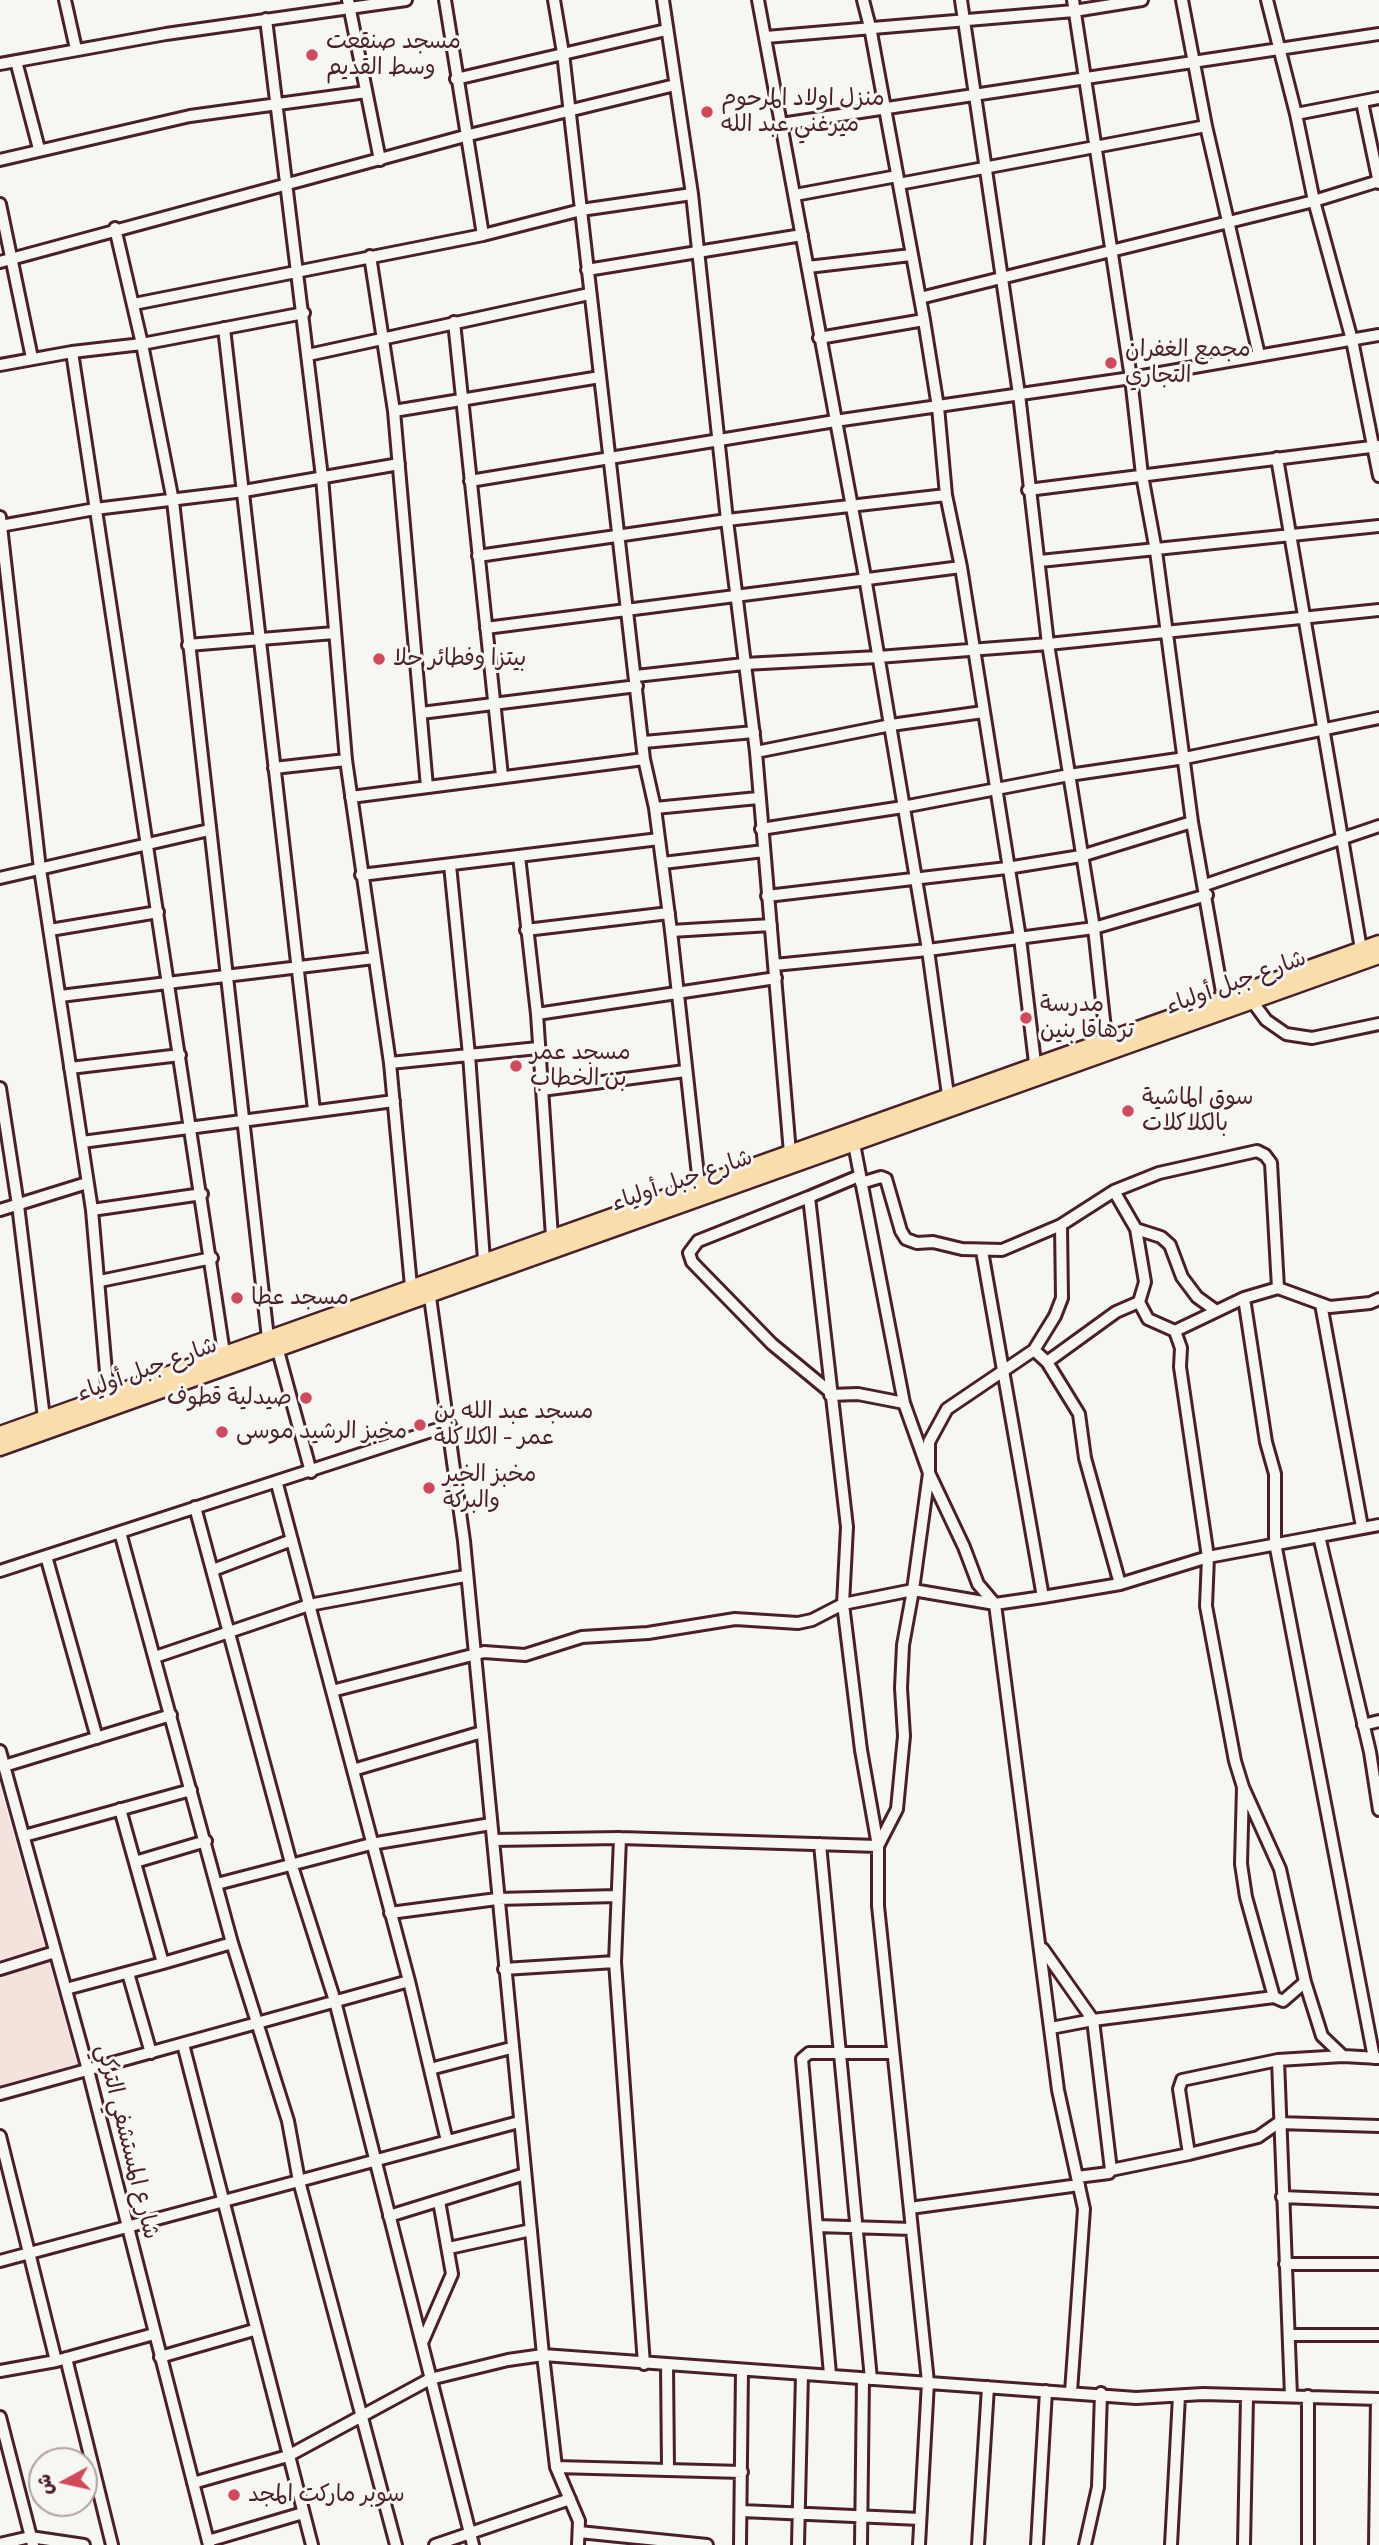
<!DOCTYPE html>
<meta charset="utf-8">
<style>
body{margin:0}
#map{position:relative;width:1379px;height:2545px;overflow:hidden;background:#f6f6f2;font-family:"Patrick Hand","Playpen Sans Arabic",sans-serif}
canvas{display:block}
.north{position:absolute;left:28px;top:2447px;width:70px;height:70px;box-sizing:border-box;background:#f6f6f2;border:2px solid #b1a0a2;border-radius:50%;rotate:262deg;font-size:19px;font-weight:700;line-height:28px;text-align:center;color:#4a1f2b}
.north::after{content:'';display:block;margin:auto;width:24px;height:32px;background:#d1495b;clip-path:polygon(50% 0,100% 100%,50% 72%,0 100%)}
</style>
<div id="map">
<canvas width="1379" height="2545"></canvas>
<div class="north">ش</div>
</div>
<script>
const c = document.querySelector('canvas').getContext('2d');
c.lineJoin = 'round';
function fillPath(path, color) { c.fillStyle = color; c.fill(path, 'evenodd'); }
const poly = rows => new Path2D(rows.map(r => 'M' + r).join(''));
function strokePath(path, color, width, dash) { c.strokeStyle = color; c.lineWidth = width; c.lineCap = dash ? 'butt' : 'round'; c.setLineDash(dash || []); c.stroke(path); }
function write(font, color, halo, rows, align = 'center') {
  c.font = font + ' "Patrick Hand","Playpen Sans Arabic",sans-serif'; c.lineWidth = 6; c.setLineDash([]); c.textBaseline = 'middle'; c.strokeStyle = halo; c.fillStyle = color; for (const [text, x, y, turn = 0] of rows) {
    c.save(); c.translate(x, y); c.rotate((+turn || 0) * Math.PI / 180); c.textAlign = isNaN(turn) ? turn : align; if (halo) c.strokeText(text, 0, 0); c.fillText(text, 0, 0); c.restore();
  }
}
fillPath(poly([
 [0,1786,78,2067,0,2091]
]), '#f4e2dd');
const minor = poly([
 [65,0,76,49],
 [348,0,380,160],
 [445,0,483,235],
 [554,0,563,53,644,759,655,808,671,931,699,1184],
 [663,0,692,194,727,520,756,752,790,1153],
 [758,0,865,577,928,950,948,1095],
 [863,0,870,27,924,320,938,407,946,495,961,567,1020,938,1035,1063],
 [961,0,1019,394,1048,644,1094,928,1106,1038],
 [1073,0,1131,378,1142,475,1156,551,1192,822,1223,998],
 [1182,0,1206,126,1259,355],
 [1267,0,1296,114,1314,201,1352,340,1379,476],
 [266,19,322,477,346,760,390,1063,411,1286],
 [766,37,1074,11,1142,0],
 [16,61,39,149],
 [0,64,166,34,406,0],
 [456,79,666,30],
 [1362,102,1379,183],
 [1296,114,1379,98],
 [781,124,1379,34],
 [0,160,190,116,366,92],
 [899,184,1206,126],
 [795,195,897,176],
 [0,204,32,358],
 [115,228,142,344,173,501,268,1338],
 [370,256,394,411,427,787],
 [0,262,465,136,675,85],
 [808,267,911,255],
 [587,270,802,235],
 [920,298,1314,201,1379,181],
 [134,304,483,235,581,210,692,194],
 [454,322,502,776],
 [224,328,314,1110],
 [819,338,924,320],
 [72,352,224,1353],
 [308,355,589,294],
 [0,365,72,352,142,344,304,313],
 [394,411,600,377],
 [1277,458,1361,949],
 [470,481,835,421,1131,378,1379,335],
 [1028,490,1379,446],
 [0,517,40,869,92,1210,108,1395],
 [0,526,95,509,244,491,399,464],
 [478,556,727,520,946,495],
 [1040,561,1379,526],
 [486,628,961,567],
 [188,645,334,633],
 [636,676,744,664,878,657,1048,644,1379,610],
 [421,713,637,686],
 [644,742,754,732],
 [756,752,891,725,983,712],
 [274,768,346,760],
 [351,797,644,759],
 [655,808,758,798],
 [761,829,903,807,1069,775,1185,758,1379,718],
 [519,856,537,1014,552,1237],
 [663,863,764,851],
 [450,865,469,1055,484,1260],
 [361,875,659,839],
 [0,878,209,830],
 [1205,885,1379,826],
 [767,896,1007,868,1081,856,1192,822],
 [50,930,158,912],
 [526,930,669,913],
 [671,931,771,925],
 [774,965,928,950,1094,928,1207,895],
 [60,996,374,958],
 [1252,1001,1266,1020,1286,1034,1312,1038,1379,1024],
 [537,1014,776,978],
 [390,1063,538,1048],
 [70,1068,180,1055],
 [0,1088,18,1205,44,1418],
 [542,1090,685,1071],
 [82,1142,394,1101],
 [854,1144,904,1403,929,1473,964,1547,978,1584,995,1604,1058,2090,1084,2209,1071,2392],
 [859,1176,809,1197,847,1527,843,1604,861,1750,878,1846,878,1906,928,2382,919,2545],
 [861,1183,881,1177,886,1179,901,1231,906,1239,917,1243,933,1242,962,1249,1002,1250,1061,1225],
 [809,1197,698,1241,689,1253,692,1262,772,1344,829,1391],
 [0,1210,87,1183],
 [92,1210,202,1194],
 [1136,1229,1161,1237,1170,1245,1182,1277,1197,1297,1215,1310],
 [982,1251,1043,1597],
 [100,1281,212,1258],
 [429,1290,464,1541,543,2355,556,2467,579,2521,578,2545],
 [1244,1298,1266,1442,1275,1474,1275,1543,1374,2058],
 [1139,1302,1148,1319,1175,1331,1181,1348,1180,1367,1208,1557,1206,1606,1235,1761,1243,1787,1280,1869,1305,1982,1322,2036,1343,2056],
 [1321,1304,1362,1527],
 [1175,1331,1244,1298,1278,1288,1330,1307,1370,1303,1379,1299],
 [277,1347,311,1472],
 [1034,1350,1047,1362,1079,1414,1085,1458,1120,1584],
 [1047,1362,1116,1312,1139,1302,1145,1282,1136,1229,1114,1191],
 [830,1395,858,1394,904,1403],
 [277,1484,409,1981,447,2141],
 [195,1507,291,1863,335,2001,473,2545],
 [120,1532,232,1943,288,2121,299,2181,396,2545],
 [1319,1536,1370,1752,1379,1810],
 [46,1556,97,1738],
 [213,1570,292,1540],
 [0,1571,450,1425],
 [155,1657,309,1605,465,1576],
 [332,1691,484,1652,525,1655,582,1637,648,1633,735,1619,798,1623,812,1620,843,1604,913,1590,929,1473,929,1442,947,1409,1034,1350,1055,1316,1062,1298,1061,1225,1114,1191,1159,1173,1257,1151,1265,1155,1271,1163,1278,1288],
 [1363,1725,1379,1721],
 [0,1751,88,2070,209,2545],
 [4,1766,171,1715],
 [353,1770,482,1732],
 [1243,1787,1241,1864,1246,1897,1274,1997],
 [120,1809,163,1963,232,1943],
 [24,1836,191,1790],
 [620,1838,615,1962,644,2364],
 [493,1840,620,1838,878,1846,897,1809,904,1736,901,1688,903,1645,913,1590,995,1604,1043,1597,1120,1584,1208,1557,1379,1525],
 [820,1844,871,2379],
 [135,1862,206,1841],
 [217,1884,371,1844,491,1824],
 [390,1913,497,1899,617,1896],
 [1043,1949,1093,2020,1111,2170],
 [0,1969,55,1952],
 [504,1969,615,1962],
 [128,1973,151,2053],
 [66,1989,163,1963],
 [1051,2028,1093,2020,1274,1997,1283,2001,1305,1982],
 [183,2044,312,2545],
 [1278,2060,1291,2396],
 [430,2069,511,2048],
 [0,2094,409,1981],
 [0,2136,56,2361],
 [1189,2154,1258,2137,1278,2123,1379,2126],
 [1077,2177,1109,2173,1111,2170,1189,2154,1179,2089,1182,2080,1278,2060,1343,2056,1379,2058],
 [1282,2197,1379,2201],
 [910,2208,1079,2185],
 [389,2216,525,2174],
 [817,2226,912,2229],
 [449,2248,531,2230],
 [0,2261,519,2122],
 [1285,2264,1379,2264],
 [1290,2335,1379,2335],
 [422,2343,452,2274,439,2201],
 [160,2357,254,2330],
 [66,2358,112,2545],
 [667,2365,668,2469],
 [0,2371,56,2361,154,2334],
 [830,2374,802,2059,809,2053,893,2053],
 [0,2417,33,2545],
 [556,2467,742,2472],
 [193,2483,288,2456,430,2379,508,2360,543,2355,1136,2398,1203,2394,1379,2399],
 [742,2511,920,2519],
 [579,2532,707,2545],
 [208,2541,303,2513],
 [0,2544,30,2537,84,2545],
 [435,2545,570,2499],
 [740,2545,742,2370],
 [798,2545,802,2374],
 [861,2545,863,2379],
 [978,2545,988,2387],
 [1037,2545,1046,2391],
 [1085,2545,1098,2487,1101,2393],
 [1171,2545,1179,2396],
 [1244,2545,1247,2398],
 [1308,2545,1308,2396],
 [1375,2545,1377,2399]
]);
const major = poly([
 [0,1434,1379,943],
 [0,1448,1379,956]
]);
strokePath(minor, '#4a1f2b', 16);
strokePath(major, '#4a1f2b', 19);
strokePath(minor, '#f6f6f2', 10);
strokePath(major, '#f9deab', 14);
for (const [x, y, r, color] of [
 [312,55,7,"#d1495b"],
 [707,112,7,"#d1495b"],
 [1111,363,7,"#d1495b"],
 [379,659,7,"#d1495b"],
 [1026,1018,7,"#d1495b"],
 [516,1066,7,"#d1495b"],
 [1128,1111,7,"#d1495b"],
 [237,1298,7,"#d1495b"],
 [306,1398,7,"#d1495b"],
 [420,1425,7,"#d1495b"],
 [222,1432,7,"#d1495b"],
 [429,1488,7,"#d1495b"],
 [234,2495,7,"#d1495b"]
]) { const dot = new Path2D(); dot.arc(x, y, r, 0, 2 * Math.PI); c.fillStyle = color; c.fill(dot); strokePath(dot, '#f6f6f2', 2.5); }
write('23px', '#4a1f2b', '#f6f6f2', [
 ["مسجد صنقعت",326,42],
 ["وسط القديم",326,68],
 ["منزل اولاد المرحوم",721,99],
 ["ميرغني عبد الله",721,125],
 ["مجمع الغفران",1125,350],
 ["التجاري",1125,376],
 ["بيتزا وفطائر حلا",393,659],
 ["مدرسة",1040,1005],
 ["ترهاقا بنين",1040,1031],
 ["مسجد عمر",530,1053],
 ["بن الخطاب",530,1079],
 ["سوق الماشية",1142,1098],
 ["بالكلاكلات",1142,1124],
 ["مسجد عطا",251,1298],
 ["صيدلية قطوف",292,1398,"right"],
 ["مسجد عبد الله بن",434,1412],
 ["عمر - الكلاكلة",434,1438],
 ["مخبز الرشيد موسى",236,1432],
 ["مخبز الخير",443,1475],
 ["والبركة",443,1501],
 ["سوبر ماركت المجد",248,2495]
], 'left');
write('23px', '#4a1f2b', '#f6f6f2', [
 ["شارع جبل أولياء",1236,983,-20],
 ["شارع جبل أولياء",682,1181,-19],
 ["شارع جبل أولياء",147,1370,-20],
 ["شارع المستشفي التركي",127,2142,76]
]);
</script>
